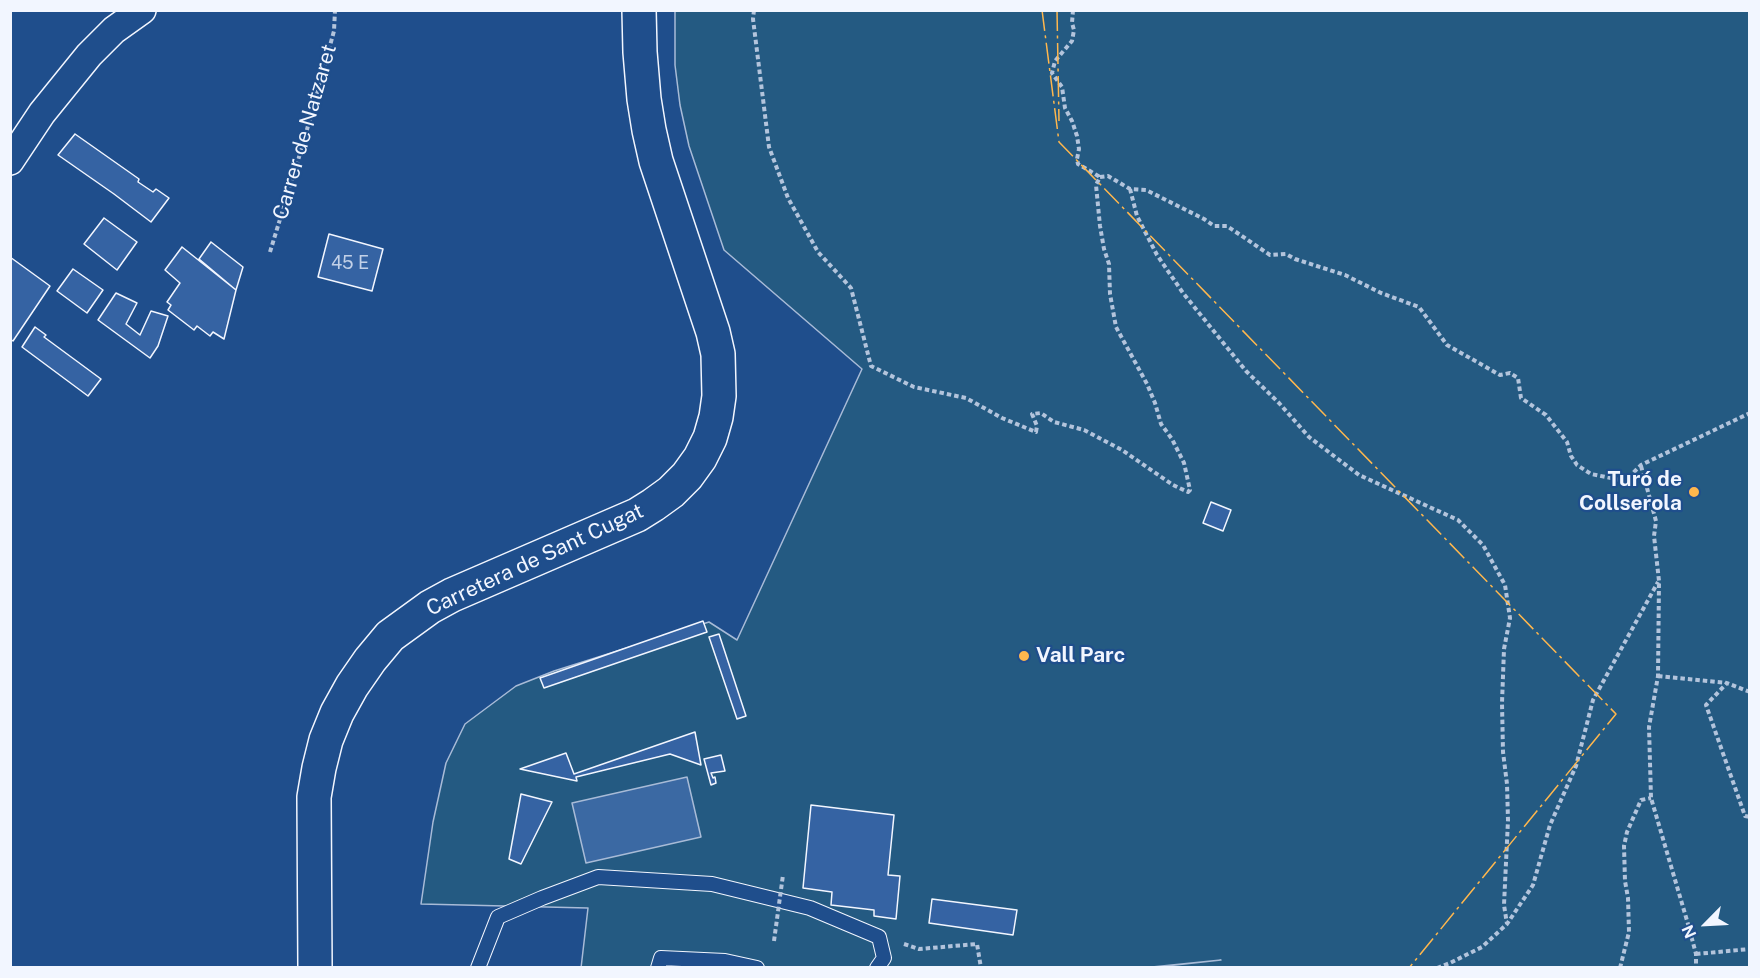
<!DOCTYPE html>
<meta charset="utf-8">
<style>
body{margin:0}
#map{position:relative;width:1760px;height:978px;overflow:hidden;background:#1f4e8c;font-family:"Public Sans",sans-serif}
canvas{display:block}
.frame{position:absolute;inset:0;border:12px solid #f2f6ff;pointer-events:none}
.north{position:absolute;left:1676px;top:894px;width:60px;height:60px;-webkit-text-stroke:4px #1f4e8c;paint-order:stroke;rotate:246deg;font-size:16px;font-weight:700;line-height:24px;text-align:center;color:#f2f6ff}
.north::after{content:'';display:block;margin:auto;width:21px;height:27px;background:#f2f6ff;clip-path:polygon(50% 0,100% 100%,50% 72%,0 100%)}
</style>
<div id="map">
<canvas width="1760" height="978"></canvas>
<div class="frame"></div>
<div class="north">N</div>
</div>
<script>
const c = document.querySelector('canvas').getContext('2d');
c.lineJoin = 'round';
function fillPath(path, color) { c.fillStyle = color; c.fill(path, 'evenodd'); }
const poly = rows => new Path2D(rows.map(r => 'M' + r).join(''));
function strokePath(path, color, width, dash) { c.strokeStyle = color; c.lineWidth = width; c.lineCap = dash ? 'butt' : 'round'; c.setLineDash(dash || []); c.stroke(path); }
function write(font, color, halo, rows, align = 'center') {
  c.font = font + ' "Public Sans",sans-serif'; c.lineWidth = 4.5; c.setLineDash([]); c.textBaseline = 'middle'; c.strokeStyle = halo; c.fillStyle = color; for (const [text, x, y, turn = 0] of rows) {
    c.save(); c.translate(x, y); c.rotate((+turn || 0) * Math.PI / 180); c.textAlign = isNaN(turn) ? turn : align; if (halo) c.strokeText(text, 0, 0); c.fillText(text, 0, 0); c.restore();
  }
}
const green = poly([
 [675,11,1749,11,1749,967,1157,967,1221,960,1142,968,581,968,588,908,421,904,433,822,446,763,465,724,516,686,554,671,709,622,737,640,862,369,724,250,689,146,680,105,675,65,675,11]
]);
fillPath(green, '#245a82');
strokePath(green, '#a8bbd7', 1.5);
const water = poly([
 [687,777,701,837,586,863,572,803,687,777]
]);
fillPath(water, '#3b69a3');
strokePath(water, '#a8bbd7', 1.5);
const building = poly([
 [75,134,139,179,138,182,153,192,156,189,169,198,151,222,114,194,58,155,75,134],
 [104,218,137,242,117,270,84,244,104,218],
 [329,234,383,249,372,291,318,277,329,234],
 [211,242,243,267,236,290,199,259,211,242],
 [182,247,236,290,224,339,213,332,210,336,197,326,194,330,168,310,171,305,167,302,180,283,165,270,182,247],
 [10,257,50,286,13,341,10,339,10,257],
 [73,269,103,290,87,313,57,291,73,269],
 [116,293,137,303,126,324,140,335,151,311,168,316,158,346,150,358,98,320,116,293],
 [35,327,46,335,44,337,101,379,88,396,22,347,35,327],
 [1211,502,1231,510,1223,531,1203,523,1211,502],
 [703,621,707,632,544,688,540,678,703,621],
 [719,634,746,716,737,719,709,637,719,634],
 [695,732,701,765,670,754,576,777,577,781,520,769,566,753,574,774,695,732],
 [721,755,725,771,711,773,713,778,715,777,716,783,711,785,704,759,721,755],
 [521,794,552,802,521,864,509,859,521,794],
 [811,805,894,815,888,875,900,876,896,919,874,916,874,910,831,905,832,892,803,888,811,805],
 [932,899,1017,910,1013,935,929,923,932,899]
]);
fillPath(building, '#3563a3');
strokePath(building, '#f2f6ff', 1.5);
const lane = poly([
 [478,968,498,917,542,898,598,877,712,884,810,908,879,937,884,958,877,968],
 [658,968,661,958,725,961,757,968]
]);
const street = poly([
 [10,161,42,113,89,55,114,30,142,10]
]);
const secondary = poly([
 [315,968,314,797,319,768,326,740,337,713,352,686,370,660,390,636,430,607,452,595,637,515,653,505,671,492,687,476,700,458,710,438,716,417,719,396,718,354,713,332,656,161,649,130,644,99,640,52,639,10]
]);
strokePath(lane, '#f2f6ff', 16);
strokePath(street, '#f2f6ff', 30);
strokePath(secondary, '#f2f6ff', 36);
strokePath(poly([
 [754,10,753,19,769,147,788,198,818,252,851,288,871,366,914,387,966,398,1002,418,1036,432,1037,426,1032,414,1041,413,1054,422,1084,430,1122,450,1173,485,1188,492,1190,490,1184,463,1172,439,1161,424,1155,403,1147,384,1116,327,1110,294,1109,264,1104,249,1100,226,1096,185,1100,177,1108,176,1130,189,1146,190,1204,219,1214,226,1227,226,1270,255,1286,254,1295,259,1345,275,1381,293,1419,307,1447,345,1500,375,1510,373,1518,378,1521,398,1546,415,1567,442,1571,456,1577,465,1591,474,1625,481,1641,465,1750,413],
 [1073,10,1072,23,1074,30,1072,41,1055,61,1052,73,1062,87,1065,108,1072,121,1077,136,1079,149,1077,159,1078,164,1100,177],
 [1130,189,1137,216,1157,255,1183,293,1246,371,1279,403,1309,437,1359,475,1458,520,1483,545,1505,585,1510,618,1504,649,1502,703,1503,752,1507,784,1508,820,1504,905,1507,924],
 [270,252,303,144,334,31,335,10],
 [1641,466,1656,521,1654,536,1659,581,1658,676,1649,727,1651,798,1688,924,1696,954,1696,968],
 [1658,676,1727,683],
 [1750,692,1727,683,1706,705,1745,816,1750,817],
 [904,944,919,949,977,944,981,968],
 [1696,954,1750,949],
 [1437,968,1450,963,1482,947,1507,924,1533,885,1550,825,1576,766,1593,700,1658,582],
 [1620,968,1629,932,1628,898,1625,881,1624,846,1627,832,1641,800,1651,798]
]), '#b3c4dc', 4, [4.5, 3]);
strokePath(lane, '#1f4e8c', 14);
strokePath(street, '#1f4e8c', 27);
strokePath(secondary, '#1f4e8c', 33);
strokePath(poly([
 [774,941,783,875]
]), '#b3c4dc', 4, [4.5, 3]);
strokePath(poly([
 [1042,10,1059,142,1616,714,1409,968],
 [1057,10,1059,121]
]), '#ffb74d', 1.5, [21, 4.5, 3, 4.5]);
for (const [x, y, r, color] of [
 [1694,492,6,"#ffb74d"],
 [1024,656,6,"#ffb74d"]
]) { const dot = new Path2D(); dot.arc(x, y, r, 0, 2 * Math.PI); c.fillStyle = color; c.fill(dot); strokePath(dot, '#1f4e8c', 2); }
write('18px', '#c3d1e8', null, [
 ["45 E",350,263]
]);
write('21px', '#f2f6ff', '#1f4e8c', [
 ["Carrer de Natzaret",305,132,-74],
 ["Carretera de Sant Cugat",535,560,-25]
]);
write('bold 21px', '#f2f6ff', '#1f4e8c', [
 ["Turó de",1682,480],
 ["Collserola",1682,504],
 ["Vall Parc",1036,656,"left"]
], 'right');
</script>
